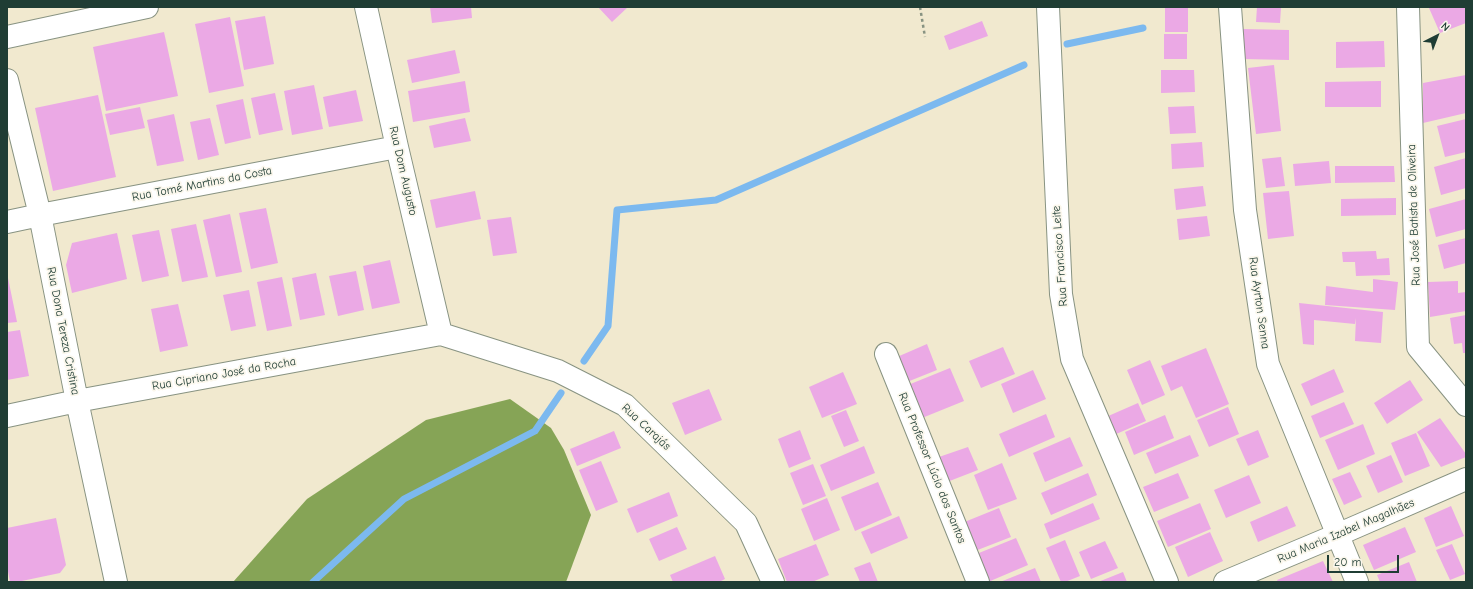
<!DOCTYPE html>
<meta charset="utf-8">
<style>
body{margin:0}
#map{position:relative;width:1473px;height:589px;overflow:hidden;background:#f1e9cf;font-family:"Comic Neue",sans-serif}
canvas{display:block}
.frame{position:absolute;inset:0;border:8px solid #1f3d34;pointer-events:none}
.north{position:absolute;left:1417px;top:16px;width:40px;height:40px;-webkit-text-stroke:3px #fbf7ec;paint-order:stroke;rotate:42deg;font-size:11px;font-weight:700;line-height:16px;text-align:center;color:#1f3d34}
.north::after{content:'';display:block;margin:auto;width:14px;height:18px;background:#1f3d34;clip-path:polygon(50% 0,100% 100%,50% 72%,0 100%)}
.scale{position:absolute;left:1327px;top:555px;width:72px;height:18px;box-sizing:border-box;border:2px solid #1f3d34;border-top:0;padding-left:5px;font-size:12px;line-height:14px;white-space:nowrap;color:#1f3d34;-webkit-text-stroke:3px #fbf7ec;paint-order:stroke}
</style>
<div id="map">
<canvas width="1473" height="589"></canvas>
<div class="frame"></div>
<div class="north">N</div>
<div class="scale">20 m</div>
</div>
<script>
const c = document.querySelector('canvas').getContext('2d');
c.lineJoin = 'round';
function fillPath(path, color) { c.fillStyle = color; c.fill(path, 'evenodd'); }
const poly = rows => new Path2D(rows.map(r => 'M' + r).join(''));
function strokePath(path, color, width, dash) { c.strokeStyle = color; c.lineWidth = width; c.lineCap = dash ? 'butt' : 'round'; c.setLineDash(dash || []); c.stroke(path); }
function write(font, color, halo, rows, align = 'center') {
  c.font = font + ' "Comic Neue",sans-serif'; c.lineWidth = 3.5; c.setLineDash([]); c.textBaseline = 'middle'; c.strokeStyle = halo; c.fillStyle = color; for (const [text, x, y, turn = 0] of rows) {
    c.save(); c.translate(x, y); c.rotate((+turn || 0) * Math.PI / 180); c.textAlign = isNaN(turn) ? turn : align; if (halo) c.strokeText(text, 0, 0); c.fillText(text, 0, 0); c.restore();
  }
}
fillPath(poly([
 [510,399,551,428,564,450,591,515,566,582,233,582,307,499,426,420]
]), '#86a456');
strokePath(poly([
 [1067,44,1143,28],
 [584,361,608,326,617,210,716,200,1024,65],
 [313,582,404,499,535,431,561,393]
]), '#7cb9ef', 7);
fillPath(poly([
 [430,7,471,7,472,18,432,23],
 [598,7,628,7,612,22],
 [1165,7,1188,7,1188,32,1165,32],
 [1257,7,1281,7,1280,23,1256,22],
 [1431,7,1466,7,1466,23,1440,33,1429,8],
 [265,16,274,64,244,70,235,21],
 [230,17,244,86,209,93,195,24],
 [982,21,988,36,949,50,944,36],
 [1243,29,1289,30,1289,60,1243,59],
 [164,32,178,96,106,111,93,47],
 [1164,34,1187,34,1187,59,1164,59],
 [1384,41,1385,67,1336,68,1336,42],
 [455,50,460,73,412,83,407,60],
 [1274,65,1281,131,1256,134,1248,68],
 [1161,70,1194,70,1195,92,1161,93],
 [1466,75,1466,113,1423,123,1423,83],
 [465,81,470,112,413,122,408,91],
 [1381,81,1381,107,1325,107,1325,82],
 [314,85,323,129,292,135,284,91],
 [356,90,363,121,329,127,323,97],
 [275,93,283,130,259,135,251,98],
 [98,95,116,177,53,191,35,108],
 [243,99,251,138,225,144,216,105],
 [1194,106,1196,133,1170,134,1168,107],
 [140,107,145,128,110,135,105,114],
 [174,114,184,161,157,166,147,120],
 [210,118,219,155,198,160,190,122],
 [465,118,471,141,434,148,429,126],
 [1466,119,1466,152,1445,157,1437,126],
 [1202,142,1204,167,1172,169,1171,144],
 [1281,157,1285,186,1266,188,1262,159],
 [1466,158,1466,188,1441,195,1434,167],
 [1329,161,1331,183,1295,186,1293,164],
 [1335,166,1394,166,1395,182,1335,183],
 [1203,186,1206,206,1176,210,1174,189],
 [475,191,481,219,436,228,430,200],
 [1289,191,1294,236,1268,239,1263,193],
 [1396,198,1396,215,1341,216,1341,199],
 [1466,199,1466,229,1436,237,1429,209],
 [266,208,278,263,251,269,239,213],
 [230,214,242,272,216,277,203,220],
 [1207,216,1210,236,1179,240,1177,219],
 [511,217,517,253,493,256,487,220],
 [196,224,208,277,182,282,171,229],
 [159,230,169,276,142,282,132,235],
 [117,233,127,279,72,293,66,265,72,243],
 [1466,238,1466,263,1444,269,1438,245],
 [1376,251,1377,259,1389,258,1390,275,1356,276,1355,262,1343,262,1342,252],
 [390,260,400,303,372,309,363,266],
 [356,271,364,310,338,316,329,276],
 [7,273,17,322,7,323],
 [316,273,325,315,300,320,292,278],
 [282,277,292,326,267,331,257,282],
 [1373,279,1398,282,1395,310,1325,305,1326,286,1373,292],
 [1458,281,1458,293,1466,292,1466,311,1430,317,1428,282],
 [249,290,256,326,231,331,223,295],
 [1299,303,1383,312,1381,343,1355,341,1356,318,1355,324,1314,320,1314,345,1303,344],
 [178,304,188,346,160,352,151,309],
 [1466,315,1466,353,1463,353,1462,343,1454,344,1450,318],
 [20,330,29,376,7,380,7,332],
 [927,344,937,370,907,382,897,357],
 [1003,347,1015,374,981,388,969,361],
 [1206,348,1229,404,1196,418,1182,386,1171,391,1161,366],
 [1150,360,1165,395,1142,405,1127,370],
 [950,368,964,401,922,418,908,385],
 [1334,369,1344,392,1311,406,1301,384],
 [1033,370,1046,399,1013,413,1001,384],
 [843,372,857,404,822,418,809,387],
 [1410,380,1423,400,1387,424,1374,403],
 [709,389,722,420,685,435,672,403],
 [1344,402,1354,424,1320,438,1311,416],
 [1138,403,1146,421,1114,435,1106,417],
 [1228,407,1239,434,1209,447,1197,420],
 [846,410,859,441,844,447,831,416],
 [1046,414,1055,437,1009,457,999,434],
 [1165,415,1174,438,1134,455,1125,432],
 [1440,418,1466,454,1466,457,1441,467,1417,432],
 [1363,424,1375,454,1338,470,1325,440],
 [800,430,811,459,789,468,778,439],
 [1258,430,1269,457,1248,466,1236,439],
 [614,431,621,448,577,466,570,449],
 [1416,433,1430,466,1405,476,1391,443],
 [1190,435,1199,456,1155,474,1146,453],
 [1070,437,1083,466,1045,482,1033,453],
 [864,446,875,473,831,491,820,465],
 [968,447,978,470,947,482,936,458],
 [1391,455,1403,482,1378,493,1366,466],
 [601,461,618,502,596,511,579,470],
 [1002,463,1017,499,988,510,974,475],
 [813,464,826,496,803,505,790,473],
 [1350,472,1362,497,1344,505,1332,479],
 [1088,473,1097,495,1051,515,1041,493],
 [1178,473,1189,498,1154,512,1143,487],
 [1249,475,1261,503,1226,518,1214,490],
 [878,482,892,515,855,531,841,497],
 [669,492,678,516,637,533,627,509],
 [827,498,840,530,814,541,801,509],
 [1093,503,1100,519,1050,539,1044,524],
 [1200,503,1211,529,1168,547,1157,521],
 [1287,506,1296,526,1258,542,1250,522],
 [1451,506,1464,536,1436,547,1424,518],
 [999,508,1011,537,975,551,962,523],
 [899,516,908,538,871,554,861,532],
 [56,518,66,565,60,573,17,582,10,582,7,566,7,528],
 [677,527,687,549,659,561,649,539],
 [1405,527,1416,552,1374,570,1363,545],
 [1210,532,1223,561,1188,577,1175,547],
 [1016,538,1028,565,988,582,974,555],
 [1065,540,1080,576,1065,582,1061,582,1046,548],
 [1105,541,1118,568,1091,579,1079,552],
 [816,544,829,575,812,582,787,582,778,559],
 [1452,544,1465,574,1450,580,1436,550],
 [715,556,725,579,719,582,673,582,670,575],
 [1323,561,1333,582,1278,582,1277,580],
 [870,562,878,582,860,582,854,568],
 [1409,562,1417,582,1380,582,1377,575],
 [1035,568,1041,582,1000,582],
 [1123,572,1127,582,1098,582]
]), '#eba9e5');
const minor = poly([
 [366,7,397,147,441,334],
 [1048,7,1061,294,1072,359,1167,582],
 [1230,7,1245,210,1268,364,1357,582],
 [1408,7,1418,347,1466,405],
 [7,37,147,7],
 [7,80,40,215,77,401,116,582],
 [7,222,40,215,397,147],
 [886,354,978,582],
 [7,416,77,401,441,334,558,371,625,405,746,523,773,582],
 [1225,582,1337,535,1466,479]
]);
strokePath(minor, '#889382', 24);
strokePath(poly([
 [920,7,925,37]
]), '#889382', 2.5, [3, 3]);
strokePath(minor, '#fff', 22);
write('12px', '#1f3d34', '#fbf7ec', [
 ["Rua Dom Augusto",403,171,77],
 ["Rua Tomé Martins da Costa",202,184,-11],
 ["Rua José Batista de Oliveira",1414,215,-92],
 ["Rua Francisco Leite",1060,256,-94],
 ["Rua Ayrton Senna",1259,303,82],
 ["Rua Dona Tereza Cristina",63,331,79],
 ["Rua Cipriano José da Rocha",224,374,-10],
 ["Rua Carajás",646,427,43],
 ["Rua Professor Lúcio dos Santos",932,468,68],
 ["Rua Maria Izabel Magalhães",1346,531,-23]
]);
</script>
